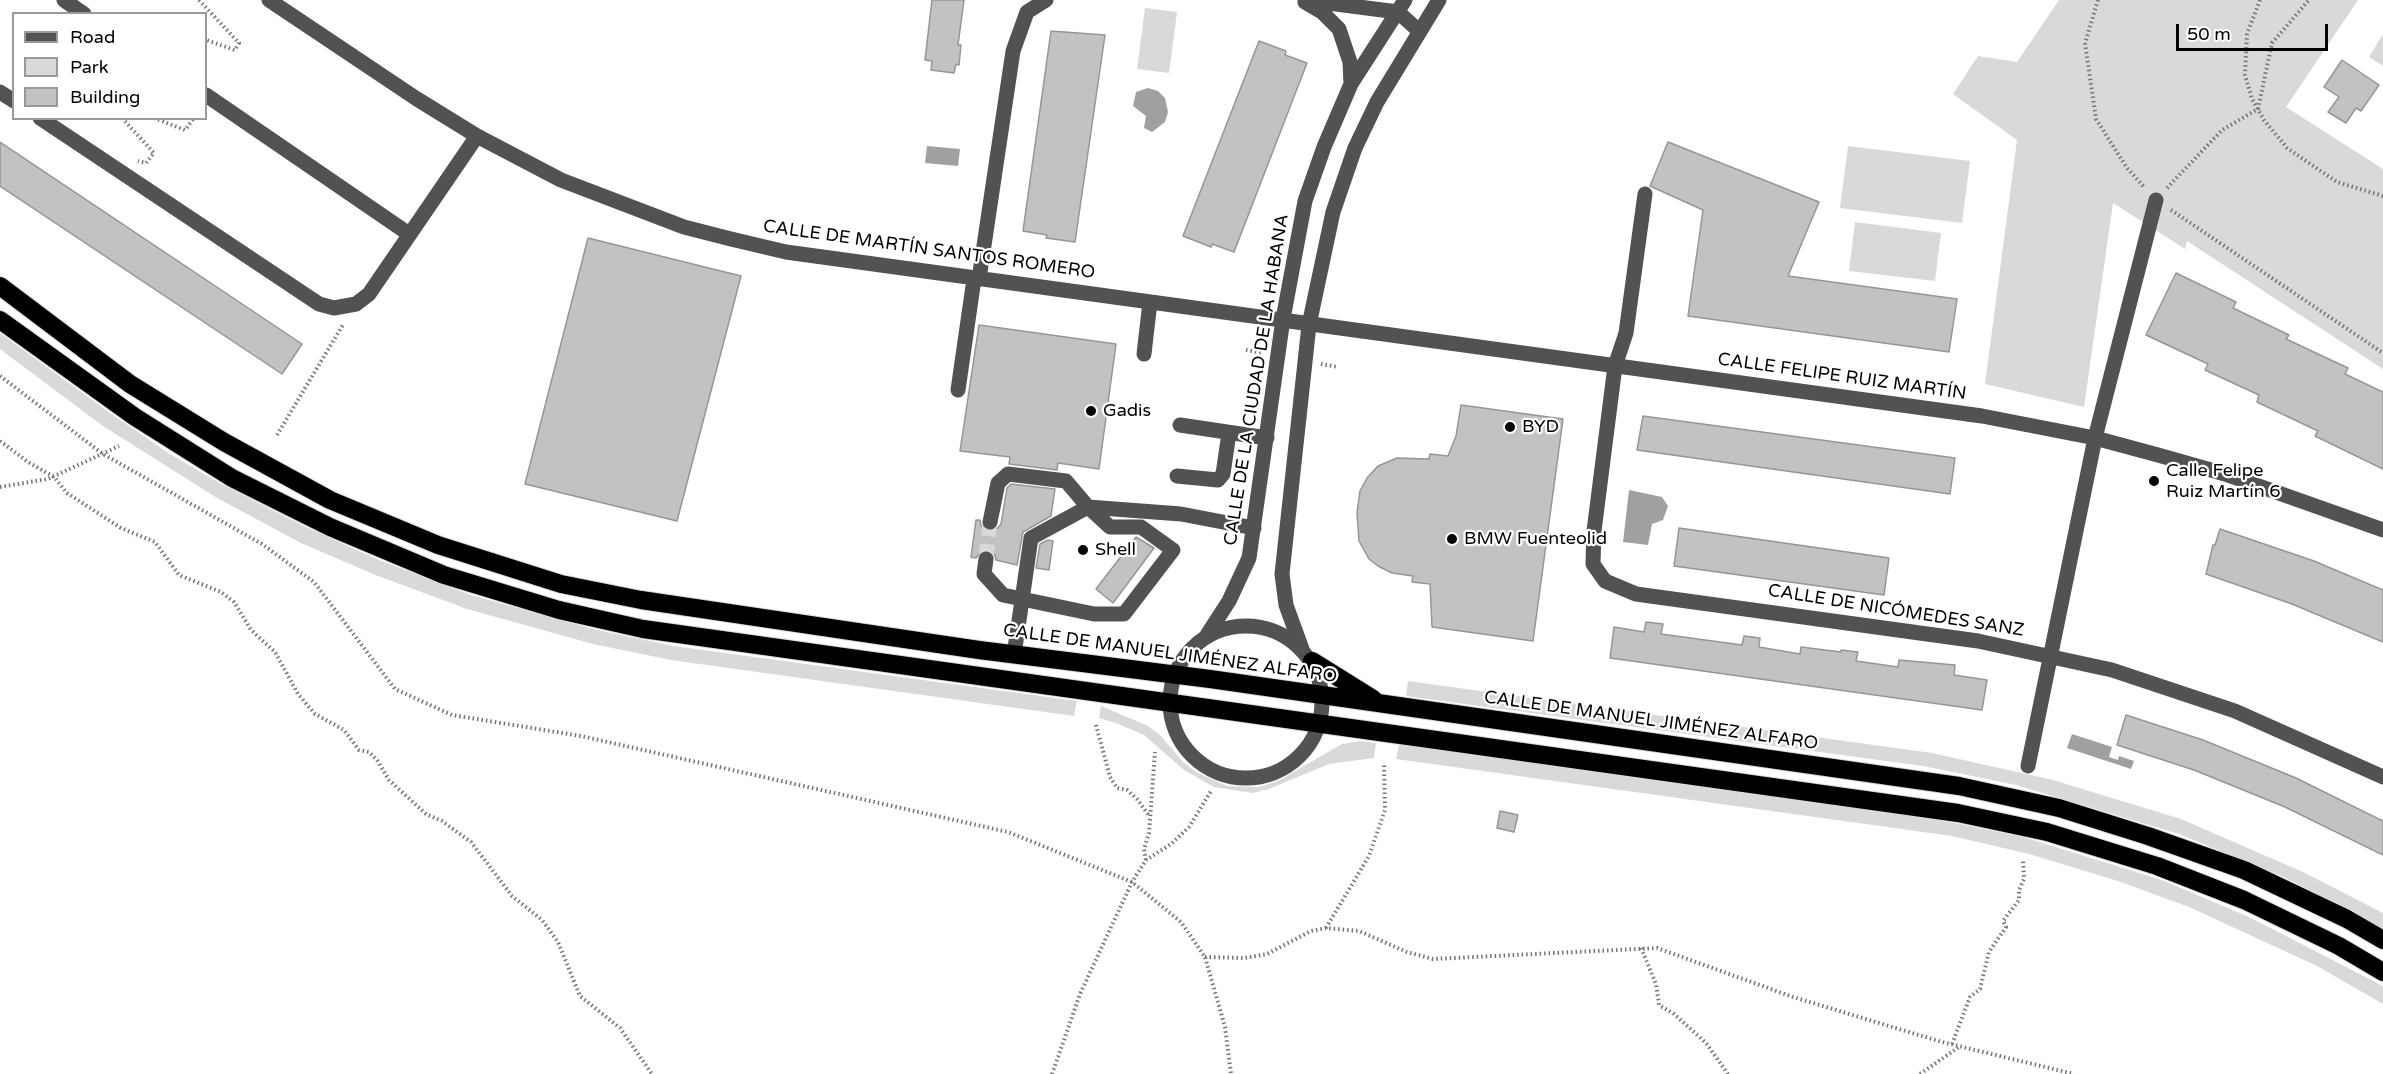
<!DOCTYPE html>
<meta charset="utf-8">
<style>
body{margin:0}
#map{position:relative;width:2383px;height:1074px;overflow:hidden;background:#fff;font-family:"Varela Round",sans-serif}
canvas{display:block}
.legend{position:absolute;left:12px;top:12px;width:195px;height:108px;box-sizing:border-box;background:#fff;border:2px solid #999;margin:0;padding:8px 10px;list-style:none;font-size:18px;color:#000}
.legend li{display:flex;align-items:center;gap:12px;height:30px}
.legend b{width:30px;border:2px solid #999}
.scale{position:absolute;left:2176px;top:24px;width:152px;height:27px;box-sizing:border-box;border:3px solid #000;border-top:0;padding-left:8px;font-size:18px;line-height:21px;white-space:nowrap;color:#000;-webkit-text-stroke:4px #fff;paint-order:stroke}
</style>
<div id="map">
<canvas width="2383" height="1074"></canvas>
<ul class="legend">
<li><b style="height:8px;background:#525252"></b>Road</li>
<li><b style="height:16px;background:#d9d9d9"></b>Park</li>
<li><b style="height:16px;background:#c2c2c2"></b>Building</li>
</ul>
<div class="scale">50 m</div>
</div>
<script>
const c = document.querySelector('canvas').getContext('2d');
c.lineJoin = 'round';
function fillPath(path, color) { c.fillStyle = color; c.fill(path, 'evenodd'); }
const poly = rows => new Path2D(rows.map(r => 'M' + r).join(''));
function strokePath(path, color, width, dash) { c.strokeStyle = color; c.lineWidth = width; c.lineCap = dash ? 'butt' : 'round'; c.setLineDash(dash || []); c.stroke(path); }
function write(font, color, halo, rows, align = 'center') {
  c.font = font + ' "Varela Round",sans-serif'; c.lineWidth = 4.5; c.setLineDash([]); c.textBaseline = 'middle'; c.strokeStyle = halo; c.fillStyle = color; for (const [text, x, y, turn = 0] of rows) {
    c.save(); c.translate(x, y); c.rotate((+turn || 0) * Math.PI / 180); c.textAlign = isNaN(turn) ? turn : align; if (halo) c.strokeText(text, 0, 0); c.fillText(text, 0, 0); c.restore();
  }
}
fillPath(poly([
 [2059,0,2358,0,2286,107,2383,169,2383,369,2187,241,2185,249,2113,203,2084,407,1985,384,2017,140,1953,94,1978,56,2017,62],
 [1145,8,1177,12,1169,73,1137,69],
 [2383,34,2383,66,2369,57],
 [1848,146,1970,161,1962,223,1840,208],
 [1855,222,1941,233,1935,281,1849,271],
 [0,333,110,413,170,454,223,485,308,528,379,560,471,595,597,630,674,646,1077,701,1074,716,671,660,593,644,467,609,373,574,301,543,217,498,103,426,0,349],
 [1408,681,1932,753,2053,780,2181,819,2305,873,2383,913,2383,929,2284,877,2179,834,2016,785,1923,766,1406,696],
 [1101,706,1148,726,1161,736,1183,762,1196,772,1227,786,1259,787,1278,781,1342,744,1360,741,1376,743,1374,758,1329,764,1269,789,1252,793,1214,787,1184,770,1144,735,1116,723,1099,718],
 [1399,744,1839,805,1955,823,2023,837,2162,880,2249,917,2383,986,2383,1004,2317,966,2189,907,2118,881,2029,854,1952,836,1396,759]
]), '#d9d9d9');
fillPath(poly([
 [1148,88,1158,91,1165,98,1168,112,1165,122,1152,132,1144,128,1146,116,1133,106,1136,92],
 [927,146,960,149,958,166,925,163],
 [1629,490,1662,497,1668,506,1663,520,1652,524,1648,545,1623,542],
 [2072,734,2112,747,2109,757,2118,760,2119,756,2134,761,2131,769,2067,748]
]), '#a0a0a0');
const building = poly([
 [932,0,964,0,958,45,961,45,959,65,956,64,954,73,931,70,932,61,925,60,932,0],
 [1051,31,1105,35,1075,242,1046,238,1047,235,1023,231,1051,31],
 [1259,41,1286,51,1285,55,1307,63,1234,252,1212,244,1211,247,1183,236,1259,41],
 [2342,60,2379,85,2361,111,2356,108,2346,123,2328,112,2339,97,2324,87,2342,60],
 [0,142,302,344,282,374,0,186,0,142],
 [1668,142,1819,202,1788,276,1957,299,1949,352,1688,316,1703,210,1650,186,1668,142],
 [588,238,741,276,677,521,525,484,588,238],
 [2176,273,2236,302,2233,308,2289,335,2286,339,2348,368,2345,374,2383,392,2383,469,2315,436,2318,431,2257,402,2259,395,2205,370,2208,364,2146,335,2176,273],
 [979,325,1116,344,1099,469,1058,463,1057,470,1009,464,1010,457,960,451,979,325],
 [1461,405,1563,419,1533,641,1432,627,1430,584,1412,582,1413,576,1392,573,1378,566,1369,559,1359,541,1357,513,1360,491,1367,478,1378,466,1397,458,1429,459,1430,454,1448,456,1456,436,1461,405],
 [1643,416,1955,458,1950,494,1637,450,1643,416],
 [1011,484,1055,489,1051,516,1023,532,1017,565,996,560,995,555,988,549,982,550,976,558,971,557,976,520,980,520,981,526,987,531,997,529,1001,524,1007,488,1011,484],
 [1679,528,1889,558,1884,595,1674,566,1679,528],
 [2220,529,2314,561,2383,590,2383,642,2292,604,2206,574,2213,545,2215,545,2220,529],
 [1136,537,1154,548,1113,603,1096,589,1136,537],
 [1048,540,1053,541,1049,570,1036,568,1040,544,1048,540],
 [1646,622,1663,624,1661,634,1742,645,1744,636,1760,638,1759,647,1800,654,1801,647,1841,652,1841,650,1858,652,1856,661,1898,667,1899,660,1955,665,1954,675,1987,680,1982,710,1610,658,1614,627,1644,632,1646,622],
 [2126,715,2203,740,2296,778,2383,821,2383,855,2285,807,2194,770,2117,745,2126,715],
 [1500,811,1518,815,1514,832,1497,828,1500,811]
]);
fillPath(building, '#c2c2c2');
strokePath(building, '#969696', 1.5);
strokePath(poly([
 [986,559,990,522]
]), '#d9d9d9', 15, [15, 8]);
const highway = poly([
 [0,286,130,384,224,442,330,500,438,545,561,584,641,600,979,650,1210,679,1959,786,2059,808,2148,836,2244,870,2347,919,2383,940],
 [0,320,135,417,232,478,330,527,444,575,559,610,643,629,1958,813,2047,832,2157,866,2244,900,2339,946,2383,972],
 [1312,661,1373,699]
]);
strokePath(highway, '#dbdbdb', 20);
strokePath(poly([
 [199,0,239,43,235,50,206,40],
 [2098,0,2085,43,2096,119,2127,168,2145,188],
 [2260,0,2247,34,2245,75,2252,99,2264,120,2287,148,2337,182,2383,196],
 [122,118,154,153,146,163,138,161],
 [154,118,185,130,194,118],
 [2167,188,2222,130,2258,109,2272,43,2309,0],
 [2171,210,2383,353],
 [1246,350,1263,353],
 [1321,364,1338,367],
 [0,376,103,454,262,544,314,582,395,689,452,715,581,736,1008,832,1132,882,1181,922,1205,957,1225,1027,1231,1074],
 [277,435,344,323],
 [0,441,28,462,54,477,67,493,121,528,155,542,179,575,221,592,234,602,251,630,275,652,298,694,315,714,344,730,359,750,369,752,377,760,389,780,426,814,442,821,471,842,512,896,542,920,558,942,580,996,620,1028,652,1074],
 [0,487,48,479,119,446],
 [1096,725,1110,777,1117,788,1127,790,1137,799,1150,817],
 [1146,860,1144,849,1149,833,1155,752],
 [1326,928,1369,856,1385,810,1384,763],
 [1641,948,1656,984,1659,1005,1674,1014,1706,1043,1728,1074],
 [1205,957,1244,958,1267,954,1311,931,1326,928,1359,931,1407,952,1433,959,1657,948,1793,997,1942,1042,2074,1074],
 [1952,1044,1970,997,1980,989,1989,952,2006,927,2003,921,2019,900,2019,890,2024,879,2023,860],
 [1052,1074,1080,994,1132,882,1146,860,1171,844,1189,827,1211,791],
 [1920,1074,1959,1047]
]), '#747474', 4, [1.5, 3]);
strokePath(poly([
 [64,0,84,14],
 [269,0,417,99,477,136,561,180,684,227,731,239,786,252,1982,416,2095,438,2158,455,2225,474,2383,530],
 [1305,0,1398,12,1419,31],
 [1305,2,1322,12,1339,29,1350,62,1351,84],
 [0,92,14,101],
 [206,95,409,234],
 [40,118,319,304,334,308,356,304,369,294,477,136],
 [1645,194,1626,333,1615,366,1594,531,1593,564,1605,581,1636,594,1978,641,2112,670,2235,711,2383,777],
 [979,279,1013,51,1027,12,1046,0],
 [1144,354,1150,302],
 [958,390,974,279],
 [1180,425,1267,438],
 [1177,476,1218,480,1223,474,1229,433],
 [986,559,984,574,1003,595,1094,614,1124,614,1173,550,1141,527,1110,527,1088,507,1066,481,1008,474,998,483,990,522],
 '1170 702a76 76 0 1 1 152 0a76 76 0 1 1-152 0Z',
 [1207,635,1229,601,1249,558,1283,319,1305,201,1324,147,1351,84,1405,0],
 [1302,649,1286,605,1282,574,1309,325,1333,212,1355,148,1377,102,1439,0],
 [1014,655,1031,538,1088,507,1181,514,1254,528],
 [2028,766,2095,438,2156,200]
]), '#525252', 15);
strokePath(highway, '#000', 18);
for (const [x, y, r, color] of [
 [1091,411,6,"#000"],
 [1510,427,6,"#000"],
 [2154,481,6,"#000"],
 [1452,539,6,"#000"],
 [1083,550,6,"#000"]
]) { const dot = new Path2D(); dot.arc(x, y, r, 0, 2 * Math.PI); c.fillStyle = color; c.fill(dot); strokePath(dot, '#fff', 2); }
write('18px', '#000', '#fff', [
 ["CALLE DE MARTÍN SANTOS ROMERO",929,250,8],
 ["CALLE FELIPE RUIZ MARTÍN",1842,377,8],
 ["CALLE DE LA CIUDAD DE LA HABANA",1257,380,-81],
 ["CALLE DE NICÓMEDES SANZ",1896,611,9],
 ["CALLE DE MANUEL JIMÉNEZ ALFARO",1170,654,8],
 ["CALLE DE MANUEL JIMÉNEZ ALFARO",1651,721,8]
]);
write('18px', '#000', '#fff', [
 ["Gadis",1103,411],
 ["BYD",1522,427],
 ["Calle Felipe",2166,471],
 ["Ruiz Martín 6",2166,492],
 ["BMW Fuenteolid",1464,539],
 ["Shell",1095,550]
], 'left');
</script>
